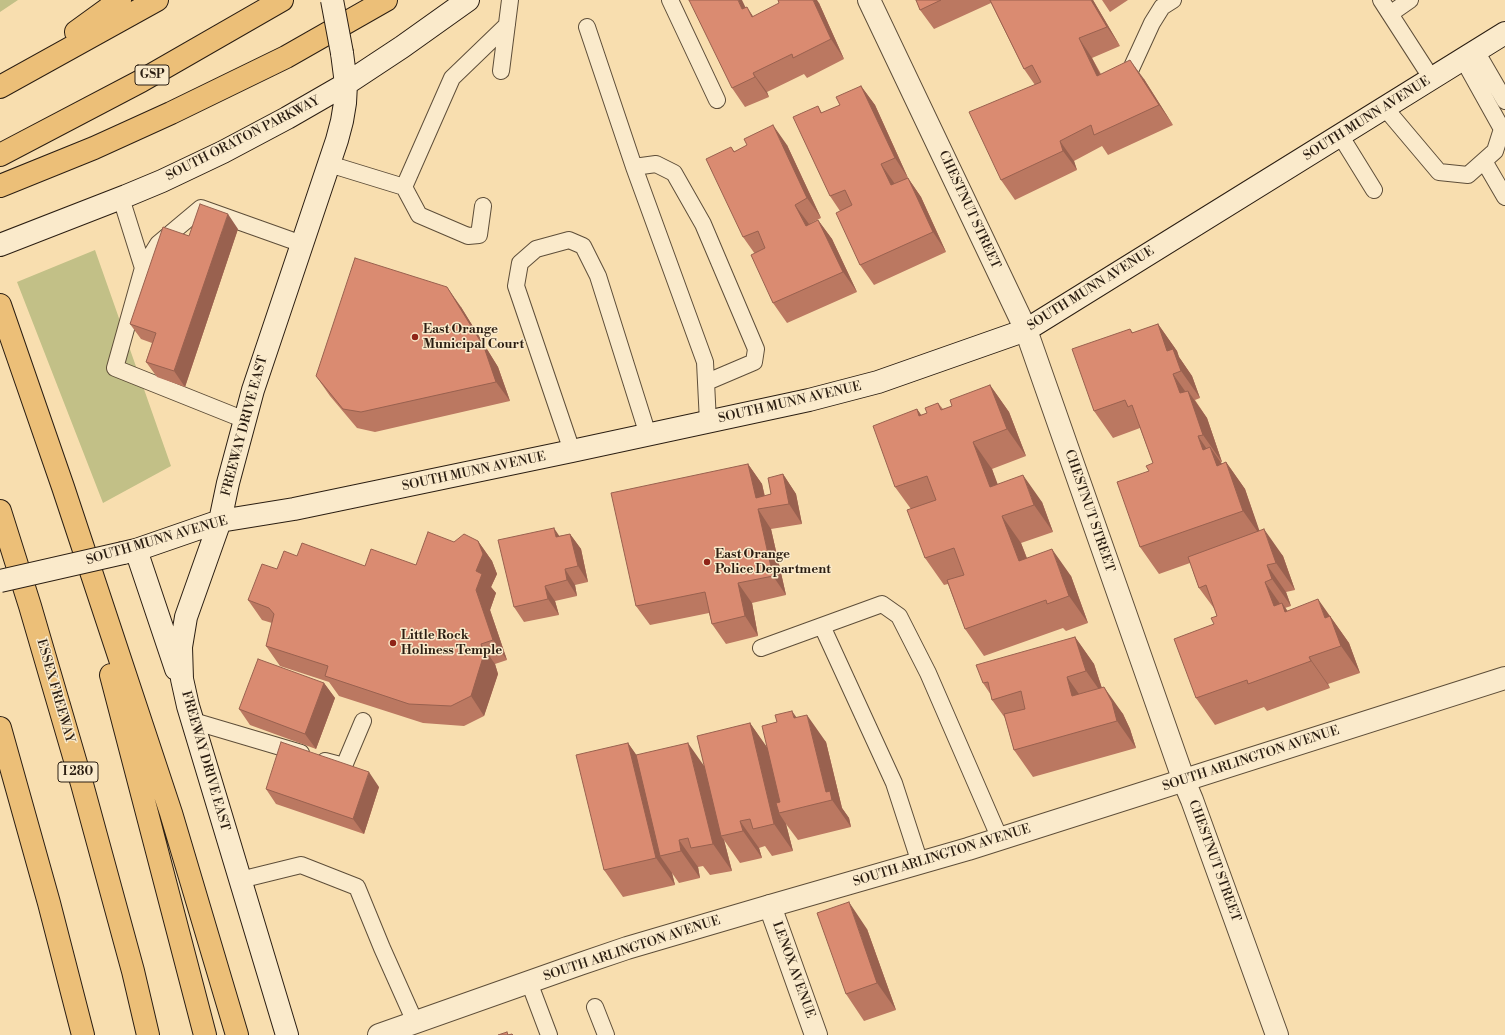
<!DOCTYPE html>
<style>
body{margin:0}
canvas{display:block;background:#f8deaf}
</style>
<canvas width="1505" height="1035"></canvas>
<script>
const c = document.querySelector('canvas').getContext('2d');
c.lineJoin = 'round';
function fillPath(path, color) { c.fillStyle = color; c.fill(path, 'evenodd'); }
const poly = rows => new Path2D(rows.map(r => 'M' + r).join(''));
function strokePath(path, color, width, dash) { c.strokeStyle = color; c.lineWidth = width; c.lineCap = dash ? 'butt' : 'round'; c.setLineDash(dash || []); c.stroke(path); }
function write(font, color, halo, rows, align = 'center') {
  c.font = font + ' "Libre Bodoni",serif'; c.lineWidth = 3; c.setLineDash([]); c.textBaseline = 'middle'; c.strokeStyle = halo; c.fillStyle = color; for (const [text, x, y, turn = 0] of rows) {
    c.save(); c.translate(x, y); c.rotate((+turn || 0) * Math.PI / 180); c.textAlign = isNaN(turn) ? turn : align; if (halo) c.strokeText(text, 0, 0); c.fillText(text, 0, 0); c.restore();
  }
}
fillPath(poly([
 [0,0,18,0,0,12],
 [95,250,171,466,103,503,17,282]
]), '#c2c087');
const service = poly([
 [670,0,717,100],
 [1381,0,1432,79],
 [1390,14,1410,0],
 [587,27,634,167,705,362,708,422],
 [1476,51,1505,101],
 [501,71,510,0],
 [1130,71,1152,23,1162,7,1173,0],
 [1385,108,1439,172,1468,175,1495,151,1502,129,1463,59],
 [1340,135,1374,190],
 [1484,161,1505,197],
 [329,164,404,187,419,215,468,236,479,235,483,206],
 [634,167,656,164,674,173,703,224,756,349,754,362,707,382],
 [404,187,452,78,507,25],
 [121,198,143,268],
 [245,420,115,368,143,268,158,244,201,208,302,244],
 [572,451,516,286,520,263,536,249,569,240,583,246,598,276,648,435],
 [822,626,894,783,920,863],
 [761,648,882,604,899,616,928,673,1000,839],
 [193,721,301,753],
 [325,761,344,766,363,721],
 [240,880,301,865,357,887,382,948,415,1022],
 [529,982,549,1035],
 [595,1007,606,1035]
]);
const minor = poly([
 [869,0,1026,330,1184,781,1192,800,1277,1035],
 [770,906,816,1035]
]);
const tertiary = poly([
 [379,1035,580,964,627,948,770,906,968,849,1505,678]
]);
const secondary = poly([
 [0,245,126,196,162,181,223,152,287,118,346,84,402,47,468,0],
 [136,550,176,669],
 [123,553,136,550,220,521,294,509,572,451,809,400,878,382,1026,330,1505,33],
 [287,1035,188,706,182,679,181,647,186,617,220,521,228,483,253,390,337,140,342,121,345,103,346,84,342,53]
]);
const motorway = poly([
 [76,32,120,0],
 [0,87,157,0],
 [0,155,141,81,282,0],
 [0,186,94,148,171,113,286,57,386,0],
 [0,305,63,487,171,813,237,1035],
 [0,511,30,606,82,784,133,971,148,1035],
 [111,675,205,1035],
 [0,728,49,903,83,1035]
]);
strokePath(service, '#5e4e39', 18);
strokePath(minor, '#5e4e39', 24);
strokePath(tertiary, '#5e4e39', 24);
strokePath(secondary, '#2b1e12', 24);
strokePath(motorway, '#2b1e12', 24);
strokePath(service, '#faeacb', 16);
strokePath(minor, '#faeacb', 22);
strokePath(tertiary, '#faeacb', 22);
strokePath(secondary, '#faeacb', 22);
strokePath(motorway, '#ecbf78', 22);
const secondaryBridge = poly([
 [332,0,342,53],
 [0,581,123,553]
]);
strokePath(secondaryBridge, '#2b1e12', 24, []);
strokePath(secondaryBridge, '#faeacb', 22);
fillPath(poly([
 [916,0,1093,0,1120,46,1092,58,1101,74,1144,79,1173,125,1108,155,1102,146,1074,161,1077,170,1015,200,1001,180,1035,85,1024,69,991,3,934,29,920,10],
 [1102,0,1128,0,1110,12],
 [819,3,844,59,807,78,804,74,767,92,769,97,745,107,732,88,746,7,753,17],
 [861,86,875,105,908,178,921,197,946,252,874,285,860,265,840,211,830,196,818,106,822,113,840,105],
 [787,145,821,218,809,224,818,220,832,239,857,292,787,323,773,303,755,254,743,237,731,147,734,151],
 [238,229,185,387,157,377,146,362,152,343,141,339,130,324,189,236],
 [461,307,498,367,510,401,375,432,357,428,330,396,316,376],
 [1158,324,1177,351,1179,357,1192,376,1200,398,1195,400,1207,418,1222,462,1221,462,1222,464,1226,462,1245,489,1259,531,1283,556,1295,590,1286,592,1291,606,1285,608,1287,611,1330,616,1349,643,1360,673,1328,684,1330,688,1267,711,1264,707,1215,725,1196,698,1214,624,1217,616,1216,611,1199,588,1190,563,1159,574,1140,547,1149,471,1153,463,1140,428,1113,438,1094,411,1130,329,1133,333],
 [990,385,1009,412,1026,456,992,469,997,484,1042,502,1053,532,1021,543,1027,558,1071,576,1088,623,1066,631,1063,628,984,656,965,629,948,584,944,585,925,558,911,509,895,487,917,409,921,415,927,413,938,403,943,409,952,406],
 [748,464,762,484,765,496,771,494,783,474,796,494,802,524,771,529,786,595,752,603,758,636,726,644,712,624,709,613,650,625,636,606],
 [570,534,581,549,588,582,575,585,577,596,555,601,559,615,524,622,514,607,559,536],
 [478,541,492,561,497,574,491,587,496,593,490,610,507,660,495,664,498,674,484,716,464,726,423,723,339,696,329,682,280,666,266,646,272,623,262,620,248,600,277,569,297,556,365,566,416,565,454,542],
 [1075,637,1094,664,1102,688,1123,714,1130,729,1136,748,1033,777,1014,750,1005,718,992,700,991,695,983,683],
 [324,683,335,698,316,749,250,725,239,709],
 [797,718,826,742,842,808,849,818,851,827,798,840,786,824,793,851,772,856,765,846,759,848,762,858,740,863,724,840,732,871,710,875,703,866,698,867,700,878,679,883,672,873,675,885,623,897,604,870,628,743,636,755,705,766,750,723,767,748],
 [379,787,364,834,276,804,266,789],
 [867,929,896,1010,864,1021,846,994]
]), '#bb7861');
fillPath(poly([
 [738,0,742,0,756,29,742,9],
 [813,0,817,0,819,3,844,59,831,39],
 [1091,0,1093,0,1120,46,1107,27],
 [747,7,760,27,752,17],
 [1079,38,1092,58,1111,96,1097,76],
 [1130,60,1144,79,1173,125,1159,105],
 [753,73,767,92,769,97,755,77],
 [861,86,875,105,908,178,895,158],
 [773,125,787,145,821,218,807,198],
 [1060,141,1074,161,1077,170,1063,151],
 [881,164,895,184,891,185],
 [908,178,921,197,946,252,933,232],
 [795,205,809,224,820,246,806,226],
 [228,214,238,229,185,387,174,371],
 [818,220,832,239,857,292,843,272],
 [447,287,461,307,498,367,510,401,496,382],
 [1158,324,1177,351,1179,357,1192,376,1200,398,1167,351],
 [1173,374,1190,398,1188,391,1207,418,1222,462,1203,435,1180,393],
 [990,385,1009,412,1026,456,1007,429],
 [917,409,936,436,919,416],
 [1198,436,1215,461,1210,447,1229,474,1236,493,1203,450],
 [973,442,992,469,1009,514,990,487],
 [1226,462,1245,489,1262,538,1243,511],
 [748,464,762,484,767,508,756,498],
 [783,474,796,494,802,524,789,504],
 [1023,475,1042,502,1053,532,1034,505],
 [758,509,771,529,786,595,773,576],
 [1002,516,1021,543,1038,588,1019,561],
 [554,528,564,543,556,537],
 [1264,529,1283,556,1295,590,1276,563],
 [570,534,581,549,588,582,578,566],
 [478,541,492,561,497,574,491,587,496,593,490,610,507,660,493,640,476,590,476,571],
 [1052,549,1071,576,1088,623,1069,596],
 [1267,565,1286,592,1291,606,1272,579],
 [565,569,575,585,577,596,567,580],
 [1265,582,1283,608,1282,603,1301,630,1274,606],
 [738,583,752,603,758,636,745,616],
 [545,586,555,601,559,615,548,599],
 [1318,599,1349,643,1360,673,1341,646,1325,618],
 [1075,637,1094,664,1105,698,1086,671],
 [481,644,495,664,498,674,484,716,471,696],
 [1309,657,1328,684,1330,688,1311,661],
 [1067,677,1086,704,1072,696],
 [324,683,335,698,316,749,305,734],
 [1104,687,1123,714,1130,729,1136,748,1117,721],
 [792,711,811,738,794,718],
 [807,715,826,742,842,808,849,818,851,827,832,800,826,792],
 [750,723,769,750,784,812,779,813,786,824,793,851,774,824],
 [628,743,647,770,660,856,672,873,675,885,656,858],
 [688,743,707,770,721,836,724,840,732,871,713,844],
 [369,772,379,787,364,834,353,819],
 [740,821,759,848,762,858,743,831],
 [679,840,698,867,700,878,681,851],
 [849,902,867,929,896,1010,877,983]
]), '#99614f');
const building = poly([
 [689,0,738,0,742,9,747,7,752,17,779,3,778,0,813,0,831,39,793,58,792,54,753,73,755,77,732,88,689,0],
 [916,0,941,0,920,10,916,0],
 [990,0,1091,0,1107,27,1079,38,1097,76,1130,60,1159,105,1094,135,1091,125,1060,141,1063,151,1001,180,969,112,1041,82,1032,65,1024,69,990,0],
 [861,86,895,158,881,164,891,185,908,178,933,232,860,265,836,213,852,205,845,190,830,196,793,117,818,106,821,113,840,105,836,97,861,86],
 [773,125,807,198,795,205,806,226,818,220,843,272,773,303,751,255,765,248,758,231,743,237,706,159,731,147,734,152,747,145,744,139,773,125],
 [200,204,228,214,174,371,146,362,156,333,130,324,163,227,189,236,200,204],
 [355,258,447,287,484,347,496,382,361,412,343,409,316,376,355,258],
 [1158,324,1167,351,1173,349,1181,371,1173,374,1180,393,1188,391,1203,435,1198,436,1203,450,1210,447,1217,466,1226,462,1243,511,1140,547,1117,482,1149,471,1146,466,1153,463,1132,405,1128,407,1125,400,1094,411,1072,349,1130,329,1132,333,1158,324],
 [990,385,1007,429,973,442,990,487,1023,475,1034,505,1002,516,1019,561,1052,549,1069,596,1047,604,1046,600,965,629,947,580,964,575,954,548,925,558,907,510,936,500,927,476,895,487,873,426,917,409,919,416,927,413,925,408,938,403,941,410,952,406,950,400,990,385],
 [748,464,756,498,771,494,768,478,783,474,789,504,758,509,773,576,738,583,745,616,712,624,705,592,636,606,611,493,748,464],
 [554,528,556,537,570,534,578,566,565,569,567,580,545,586,548,599,514,607,498,540,554,528],
 [1264,529,1276,563,1267,565,1272,579,1265,582,1274,606,1282,603,1285,612,1318,599,1325,618,1330,616,1341,646,1309,657,1311,661,1248,684,1247,680,1196,698,1174,639,1214,624,1211,618,1217,616,1206,585,1199,588,1188,557,1264,529],
 [428,532,454,542,464,534,478,541,483,554,476,571,482,574,476,590,493,640,481,644,484,654,471,696,451,706,409,704,325,676,328,666,266,646,274,614,269,608,248,600,262,564,277,569,284,551,297,556,302,543,365,566,371,549,416,565,428,532],
 [1075,637,1086,671,1067,677,1072,696,1104,687,1112,702,1117,721,1014,750,1004,714,1025,709,1021,691,992,700,988,682,983,683,976,665,1075,637],
 [258,659,324,683,305,734,239,709,258,659],
 [792,711,794,718,807,715,826,792,830,791,832,800,779,813,776,803,780,802,762,726,777,722,775,715,792,711],
 [750,723,774,824,753,829,750,819,740,821,743,831,721,836,697,736,750,723],
 [281,742,369,772,353,819,266,789,281,742],
 [628,743,656,858,604,870,576,755,628,743],
 [688,743,713,844,691,848,688,838,679,840,681,851,660,856,636,755,688,743],
 [849,902,877,983,846,994,817,913,849,902],
 [507,1032,508,1035,512,1034,513,1035,498,1035,507,1032]
]);
fillPath(building, '#da8b71');
strokePath(building, '#99614f', 1);
for (const [x, y, r, color] of [
 [415,337,4,"#8f2418"],
 [707,562,4,"#8f2418"],
 [393,643,4,"#8f2418"]
]) { const dot = new Path2D(); dot.arc(x, y, r, 0, 2 * Math.PI); c.fillStyle = color; c.fill(dot); strokePath(dot, '#faeacb', 1.5); }
for (const [x, y, w] of [
 [152,75,34],
 [78,772,40]
]) { const box = new Path2D(); box.roundRect(x - w / 2, y - 10, w, 20, 3); c.fillStyle = '#faeacb'; c.fill(box); strokePath(box, '#2b1e12', 1); }
write('bold 12px', '#2b1e12', null, [
 ["GSP",152,75],
 ["I 280",78,772]
]);
write('13px', '#2b1e12', '#faeacb', [
 ["SOUTH MUNN AVENUE",1367,119,-32],
 ["SOUTH ORATON PARKWAY",243,139,-27],
 ["CHESTNUT STREET",969,210,65],
 ["SOUTH MUNN AVENUE",1091,289,-32],
 ["SOUTH MUNN AVENUE",790,403,-13],
 ["FREEWAY DRIVE EAST",245,426,-75],
 ["SOUTH MUNN AVENUE",474,472,-12],
 ["CHESTNUT STREET",1089,511,71],
 ["SOUTH MUNN AVENUE",157,541,-16],
 ["ESSEX FREEWAY",55,691,74],
 ["SOUTH ARLINGTON AVENUE",1251,759,-18],
 ["FREEWAY DRIVE EAST",205,761,74],
 ["SOUTH ARLINGTON AVENUE",942,856,-17],
 ["CHESTNUT STREET",1214,861,70],
 ["SOUTH ARLINGTON AVENUE",632,949,-18],
 ["LENOX AVENUE",793,970,70]
]);
write('bold 13px', '#2b1e12', '#faeacb', [
 ["East Orange",423,330],
 ["Municipal Court",423,345],
 ["East Orange",715,555],
 ["Police Department",715,570],
 ["Little Rock",401,636],
 ["Holiness Temple",401,651]
], 'left');
</script>
